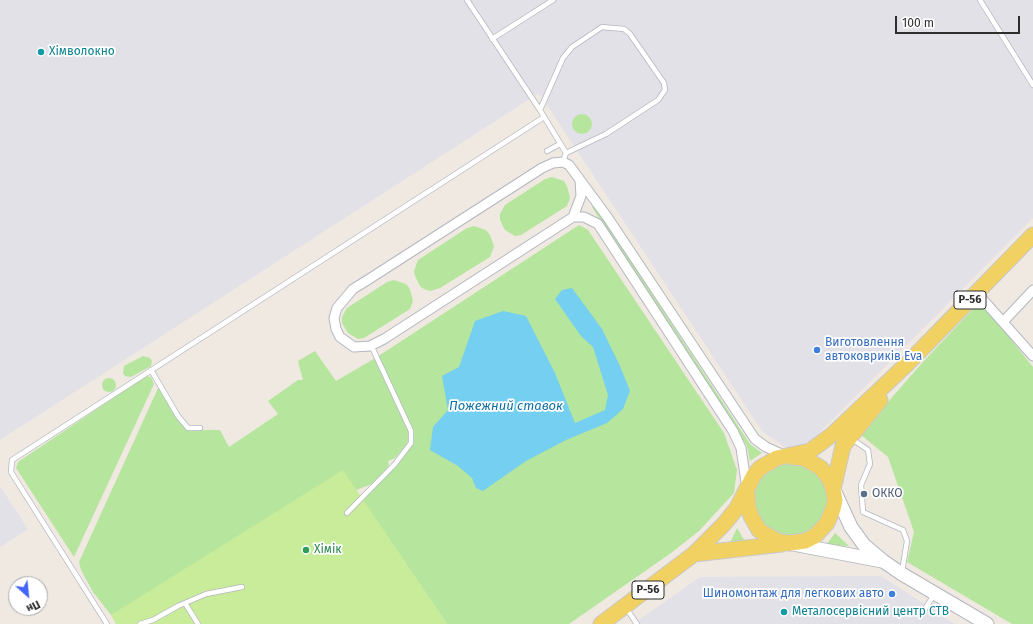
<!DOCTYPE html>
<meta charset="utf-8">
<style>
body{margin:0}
#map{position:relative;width:1033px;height:624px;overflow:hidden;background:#efe9e1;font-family:"Fira Sans",sans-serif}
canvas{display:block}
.north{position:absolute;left:8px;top:576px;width:40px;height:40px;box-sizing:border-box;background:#fff;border:1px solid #ababab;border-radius:50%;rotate:153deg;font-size:11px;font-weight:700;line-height:16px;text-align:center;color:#2e2e2e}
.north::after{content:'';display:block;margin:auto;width:14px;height:18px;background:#4264fb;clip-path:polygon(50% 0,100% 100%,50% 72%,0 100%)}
.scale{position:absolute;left:895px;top:16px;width:125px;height:18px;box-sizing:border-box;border:2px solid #2e2e2e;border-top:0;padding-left:5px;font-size:12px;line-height:14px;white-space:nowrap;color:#2e2e2e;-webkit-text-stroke:3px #fff;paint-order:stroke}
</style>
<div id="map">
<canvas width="1033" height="624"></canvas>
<div class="north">Пн</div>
<div class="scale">100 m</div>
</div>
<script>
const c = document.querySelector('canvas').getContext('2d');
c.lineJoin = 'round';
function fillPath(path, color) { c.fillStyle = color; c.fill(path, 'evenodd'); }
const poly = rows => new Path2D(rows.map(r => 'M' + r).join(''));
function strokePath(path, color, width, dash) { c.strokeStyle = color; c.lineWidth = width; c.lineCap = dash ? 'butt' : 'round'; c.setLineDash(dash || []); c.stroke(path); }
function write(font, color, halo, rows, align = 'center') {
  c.font = font + ' "Fira Sans",sans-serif'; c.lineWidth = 3.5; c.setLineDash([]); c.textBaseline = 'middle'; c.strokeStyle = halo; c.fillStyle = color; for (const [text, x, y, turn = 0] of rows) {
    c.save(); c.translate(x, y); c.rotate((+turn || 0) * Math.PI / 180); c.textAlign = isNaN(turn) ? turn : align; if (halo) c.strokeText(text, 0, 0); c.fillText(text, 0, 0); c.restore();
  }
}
fillPath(poly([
 [0,0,1033,0,1033,218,808,444,788,449,763,432,539,93,0,440],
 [0,486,28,529,0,547],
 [881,576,955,624,633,624,700,577]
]), '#e3e1e8');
fillPath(poly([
 '572 124a10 10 0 1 1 20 0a10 10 0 1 1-20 0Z',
 [552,177,564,181,567,186,570,198,567,206,521,235,515,236,505,230,500,220,500,214,505,205,545,179],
 [594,205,750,444,762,453,750,461,747,446,600,220,592,207],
 [579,225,588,230,724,433,737,470,734,493,699,531,671,553,569,624,447,624,361,498,395,464,411,443,410,433,407,444,395,458,388,461,389,467,372,484,356,490,111,615,93,592,81,570,79,562,159,386,176,416,187,430,220,430,229,447,278,414,268,401,298,380,303,380,298,361,315,351,336,381,377,357],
 [474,226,486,230,490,235,494,246,490,257,440,288,430,291,424,289,420,286,415,276,414,271,418,260,467,228],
 [394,280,406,284,410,289,413,301,410,309,364,338,358,339,348,333,342,323,342,317,347,308,387,282],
 [986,308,1033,367,1033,624,1012,624,907,562,914,532,888,457,860,434,922,363,973,309],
 [143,356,150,358,152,361,151,366,131,377,125,376,123,373,124,366],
 [146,376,151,377,154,384,74,557,16,468,18,462],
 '102 385a7 7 0 1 1 14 0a7 7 0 1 1-14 0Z',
 '754 499a37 37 0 1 1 74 0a37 37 0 1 1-74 0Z',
 [737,528,746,543,730,543],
 [835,533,849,546,826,545]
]), '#b6e59e');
fillPath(poly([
 [343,470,447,624,116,624,111,615]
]), '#c9ec9a');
fillPath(poly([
 [572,288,602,329,620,366,630,391,623,409,607,423,566,440,526,461,483,491,476,488,472,478,458,466,430,450,433,427,448,410,442,376,459,367,475,321,503,311,526,316,555,373,575,423,605,410,608,395,593,347,581,336,555,299,562,290]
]), '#75cff0');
const lane = poly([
 [467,0,540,110,566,153,563,162],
 [980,0,1033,85],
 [492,39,553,0],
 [540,110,563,58,572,47,602,27,624,29,630,34,664,83,665,90,658,100,606,134,566,153],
 [547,151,560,144],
 [151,370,178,416,188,428,200,428],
 [852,439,868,450,870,464,861,485,863,512,903,530,907,541,902,572],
 [347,513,395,464,411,443,411,431,371,345],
 [185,603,198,624],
 [626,608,637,624],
 [923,612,934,595],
 [107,624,11,472,12,460,544,117],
 [140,624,153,620,178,606,206,594,242,587]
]);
const street = poly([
 [573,217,581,196,580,180],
 [977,293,1033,356],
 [1003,322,1033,290],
 [747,489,741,448,733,431,598,224,584,217,573,217,384,339,370,346,354,347,340,337,336,329,334,318,337,308,353,289,366,281,542,168,553,163,563,162,569,165,608,218,755,439,766,447,786,456]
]);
const secondary = poly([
 [834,490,851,527,864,545,883,561,902,574,987,624],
 [793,544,882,561]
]);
const primary = poly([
 [833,489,843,446,880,400],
 [747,490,748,507,751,516,759,530,765,534,780,542,790,543,805,541,815,536,827,523,833,509,835,500,833,489,830,480,821,468,804,458,792,457],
 [694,554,782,544],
 [601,624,694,554,724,524,737,508,754,475,760,468,777,458,810,451,833,434,907,364,1033,235]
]);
strokePath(lane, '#b4b7c1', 6);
strokePath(street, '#b4b7c1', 11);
strokePath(secondary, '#b4b7c1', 15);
strokePath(primary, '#c9c9c9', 17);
strokePath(lane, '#fff', 4.5);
strokePath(street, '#fff', 9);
strokePath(secondary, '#fff', 13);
strokePath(primary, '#f2d163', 15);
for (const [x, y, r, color] of [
 [41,52,4,"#0f9aa8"],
 [817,350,4,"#3f7fe0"],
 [864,494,4,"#5c6f8a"],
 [306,550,4,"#2e9e5b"],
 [892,594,4,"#3f7fe0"],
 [784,612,4,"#0f9aa8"]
]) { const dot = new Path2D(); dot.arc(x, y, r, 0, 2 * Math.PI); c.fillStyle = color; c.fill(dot); strokePath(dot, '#fff', 1.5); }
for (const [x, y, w] of [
 [970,300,32],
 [648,590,32]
]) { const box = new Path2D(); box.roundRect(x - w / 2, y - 9, w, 18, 3); c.fillStyle = '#fff'; c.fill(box); strokePath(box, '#2e2e2e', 1); }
write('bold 11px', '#2e2e2e', null, [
 ["Р-56",970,300],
 ["Р-56",648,590]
]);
write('12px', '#0d838f', '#fff', [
 ["Хімволокно",49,52],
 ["Металосервісний центр СТВ",792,612]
], 'left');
write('12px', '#366cbe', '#fff', [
 ["Виготовлення",825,343],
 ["автоковриків Eva",825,357],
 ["Шиномонтаж для легкових авто",884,594,"right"]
], 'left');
write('12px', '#4e5e75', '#fff', [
 ["ОККО",872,494]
], 'left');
write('12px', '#27864d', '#fff', [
 ["Хімік",314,550]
], 'left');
write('italic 13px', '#0d6fa3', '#fff', [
 ["Пожежний ставок",506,406]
]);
</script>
